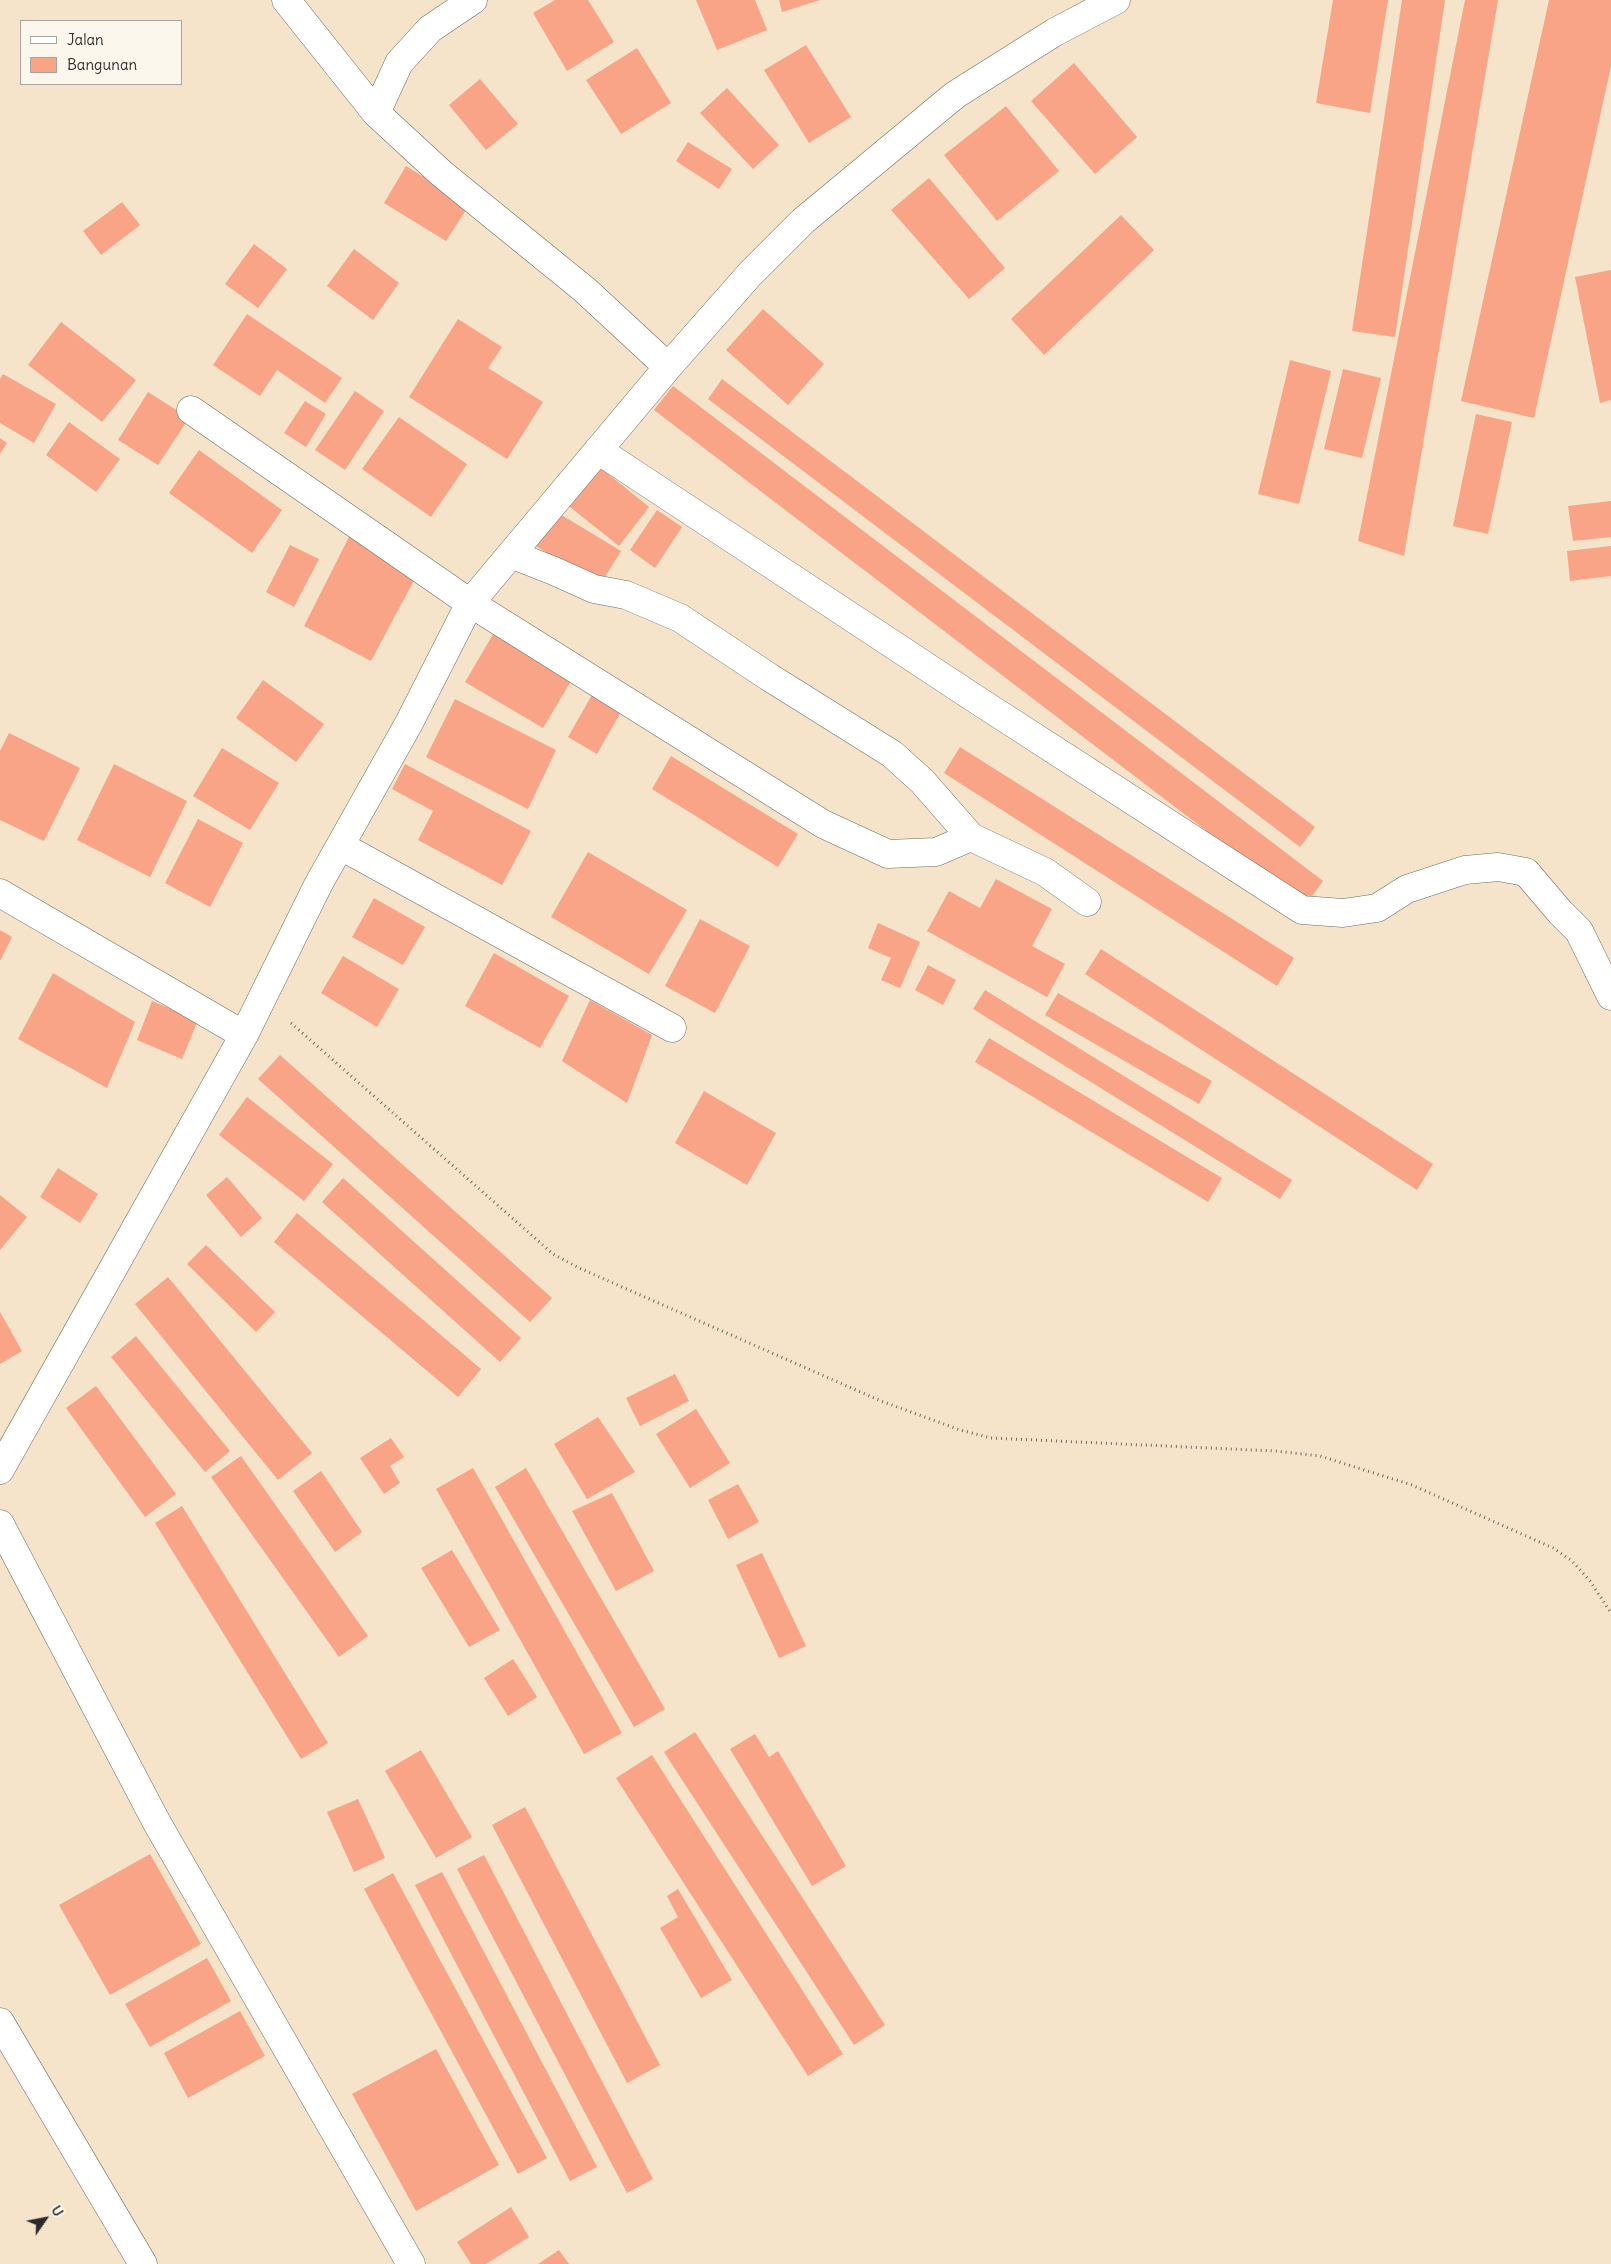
<!DOCTYPE html>
<style>
body{margin:0}
#map{position:relative;width:1611px;height:2264px;overflow:hidden;background:#f5e3ca;font-family:Delius,sans-serif}
canvas{display:block}
.legend{position:absolute;left:20px;top:20px;width:162px;height:65px;box-sizing:border-box;background:#fbf7ec;border:1px solid #a8a59f;margin:0;padding:6px 9px;list-style:none;font-size:15px;color:#2b2b2b}
.legend li{display:flex;align-items:center;gap:10px;height:25px}
.legend b{width:25px;border:1px solid #a8a59f}
.north{position:absolute;left:20px;top:2194px;width:50px;height:50px;-webkit-text-stroke:4px #fbf7ec;paint-order:stroke;rotate:57deg;font-size:14px;font-weight:700;line-height:20px;text-align:center;color:#2b2b2b}
.north::after{content:'';display:block;margin:auto;width:18px;height:22px;background:#2b2b2b;clip-path:polygon(50% 0,100% 100%,50% 72%,0 100%)}
</style>
<div id="map">
<canvas width="1611" height="2264"></canvas>
<ul class="legend">
<li><b style="height:6px;background:#fff"></b>Jalan</li>
<li><b style="height:14px;background:#f9a486"></b>Bangunan</li>
</ul>
<div class="north">U</div>
</div>
<script>
const c = document.querySelector('canvas').getContext('2d');
c.lineJoin = 'round';
function fillPath(path, color) { c.fillStyle = color; c.fill(path, 'evenodd'); }
const poly = rows => new Path2D(rows.map(r => 'M' + r).join(''));
function strokePath(path, color, width, dash) { c.strokeStyle = color; c.lineWidth = width; c.lineCap = dash ? 'butt' : 'round'; c.setLineDash(dash || []); c.stroke(path); }
fillPath(poly([
 [555,0,588,0,614,42,567,71,533,13],
 [696,0,755,0,767,30,717,50],
 [779,0,820,0,782,12],
 [1333,0,1388,0,1370,113,1316,103],
 [1402,0,1445,0,1395,337,1352,331],
 [1465,0,1498,0,1404,556,1358,541],
 [1549,0,1611,0,1611,66,1534,418,1461,401],
 [806,45,851,117,809,143,764,70],
 [637,48,671,103,621,134,586,80],
 [1074,63,1137,137,1095,174,1031,101],
 [480,79,518,124,486,150,449,105],
 [727,88,779,145,753,169,700,113],
 [1006,106,1059,171,997,221,944,155],
 [688,142,732,169,719,189,676,161],
 [406,166,469,205,446,241,384,203],
 [929,178,1005,268,969,299,891,210],
 [122,202,140,225,101,255,83,231],
 [1121,215,1154,250,1044,355,1011,319],
 [254,244,287,269,258,308,225,284],
 [354,249,399,283,373,320,327,286],
 [1611,270,1611,400,1600,403,1575,277],
 [763,309,824,364,788,405,726,350],
 [247,314,342,378,325,403,277,370,260,396,213,365],
 [458,319,502,347,488,368,543,402,507,459,409,397],
 [61,322,136,380,102,422,28,365],
 [1290,360,1331,371,1299,504,1258,494],
 [1343,369,1381,378,1362,458,1324,449],
 [3,374,56,404,34,443,0,423,0,379],
 [722,379,1315,827,1300,847,708,399],
 [673,386,1323,881,1305,906,654,410],
 [355,391,384,411,345,470,315,450],
 [148,392,189,418,158,465,118,440],
 [305,401,326,414,306,447,284,433],
 [1476,414,1512,422,1488,534,1453,526],
 [399,417,467,464,431,517,362,469],
 [69,422,120,459,96,492,46,455],
 [0,438,7,443,0,454],
 [199,450,282,510,252,553,169,493],
 [596,464,649,507,619,546,565,503],
 [1611,501,1611,537,1573,541,1568,506],
 [657,510,682,527,655,568,630,550],
 [555,511,621,551,600,585,534,545],
 [351,533,420,569,371,661,304,626],
 [290,545,319,559,294,607,266,592],
 [1611,546,1611,576,1570,581,1567,551],
 [495,631,574,676,543,728,465,682],
 [263,680,324,724,296,762,236,718],
 [597,686,626,703,597,754,568,737],
 [455,699,556,750,528,809,426,757],
 [9,733,80,768,44,841,0,820,0,751],
 [960,747,1294,958,1277,986,944,773],
 [222,748,279,783,250,830,193,796],
 [671,756,798,834,778,867,652,789],
 [114,764,187,801,150,877,77,840],
 [405,764,531,831,502,885,418,840,433,811,392,789],
 [198,819,243,843,210,907,165,883],
 [588,852,687,910,649,974,551,917],
 [996,879,1052,909,1032,946,1065,964,1047,997,927,931,949,891,980,908],
 [374,898,425,927,403,965,352,937],
 [700,919,750,946,715,1013,665,986],
 [878,923,920,942,900,988,881,980,891,958,868,948],
 [0,930,12,937,0,961],
 [1101,949,1433,1164,1417,1190,1085,974],
 [494,953,569,996,540,1048,465,1006],
 [343,956,399,989,377,1027,321,993],
 [928,965,956,980,943,1005,915,990],
 [53,973,135,1022,107,1088,18,1039],
 [985,990,1292,1180,1280,1199,973,1009],
 [1058,993,1212,1081,1199,1104,1045,1015],
 [590,1000,652,1035,627,1103,562,1061],
 [152,1001,198,1020,182,1059,137,1040],
 [989,1038,1222,1178,1208,1202,975,1062],
 [280,1055,552,1298,530,1322,258,1079],
 [704,1091,776,1133,747,1185,675,1143],
 [247,1097,333,1164,304,1201,219,1135],
 [58,1168,98,1194,80,1223,40,1197],
 [227,1177,262,1218,241,1237,206,1195],
 [343,1178,521,1338,500,1362,322,1202],
 [0,1195,27,1217,0,1250],
 [297,1213,481,1369,458,1397,274,1242],
 [206,1245,275,1312,256,1332,187,1264],
 [168,1277,312,1453,278,1480,135,1304],
 [0,1312,22,1351,0,1364],
 [136,1336,230,1451,205,1472,111,1357],
 [675,1374,689,1401,640,1426,626,1398],
 [96,1386,176,1494,145,1517,66,1408],
 [696,1409,730,1463,690,1488,656,1434],
 [598,1417,635,1472,587,1499,554,1444],
 [391,1438,404,1457,390,1466,400,1483,384,1494,360,1458],
 [241,1456,368,1636,339,1657,211,1477],
 [473,1468,622,1733,584,1754,436,1489],
 [526,1468,665,1709,634,1727,495,1487],
 [321,1471,362,1532,335,1552,293,1491],
 [738,1484,759,1522,728,1539,708,1500],
 [612,1493,654,1571,616,1591,572,1511],
 [182,1506,328,1743,301,1759,155,1523],
 [452,1550,500,1630,469,1647,421,1568],
 [762,1553,806,1646,779,1658,736,1565],
 [513,1659,537,1697,508,1716,484,1678],
 [695,1732,885,2025,854,2045,664,1752],
 [755,1734,769,1757,778,1751,846,1866,812,1886,730,1749],
 [421,1750,472,1837,436,1858,385,1771],
 [652,1755,843,2054,808,2076,616,1778],
 [358,1799,385,1858,354,1872,327,1812],
 [525,1807,660,2065,627,2083,492,1825],
 [150,1854,201,1944,110,1995,59,1905],
 [484,1855,653,2179,627,2193,457,1869],
 [442,1872,597,2167,570,2181,415,1885],
 [393,1873,547,2158,518,2174,364,1889],
 [678,1889,732,1980,701,1998,660,1928,678,1917,667,1896],
 [207,1958,231,2001,150,2047,125,2004],
 [240,2011,265,2056,188,2098,164,2053],
 [436,2049,499,2165,416,2211,352,2094],
 [511,2207,529,2237,486,2264,471,2264,457,2242],
 [559,2250,569,2264,538,2264]
]), '#f9a486');
const minor = poly([
 [286,0,376,113,441,173,585,290,668,367],
 [376,113,399,63,430,29,473,0],
 [191,410,470,603,823,824,888,854,936,852,971,837,1045,872,1087,902],
 [598,450,974,698,1302,910,1343,913,1377,908,1407,889,1465,870,1498,867,1526,872,1560,912,1579,931,1611,996],
 [511,554,554,571,594,589,626,595,680,618,769,677,892,754,922,781,971,837],
 [341,846,672,1028],
 [0,893,244,1035],
 [0,1470,244,1035,318,885,409,723,470,603,668,367,750,274,803,221,955,95,1055,32,1116,0],
 [0,1524,157,1823,411,2264],
 [0,2022,143,2264]
]);
strokePath(minor, '#726b63', 29);
strokePath(poly([
 [291,1023,553,1254,579,1268,881,1401,960,1430,991,1438,1275,1451,1320,1456,1412,1485,1553,1548,1572,1561,1590,1581,1611,1613]
]), '#726b63', 3, [1, 4]);
strokePath(minor, '#fff', 28);
</script>
